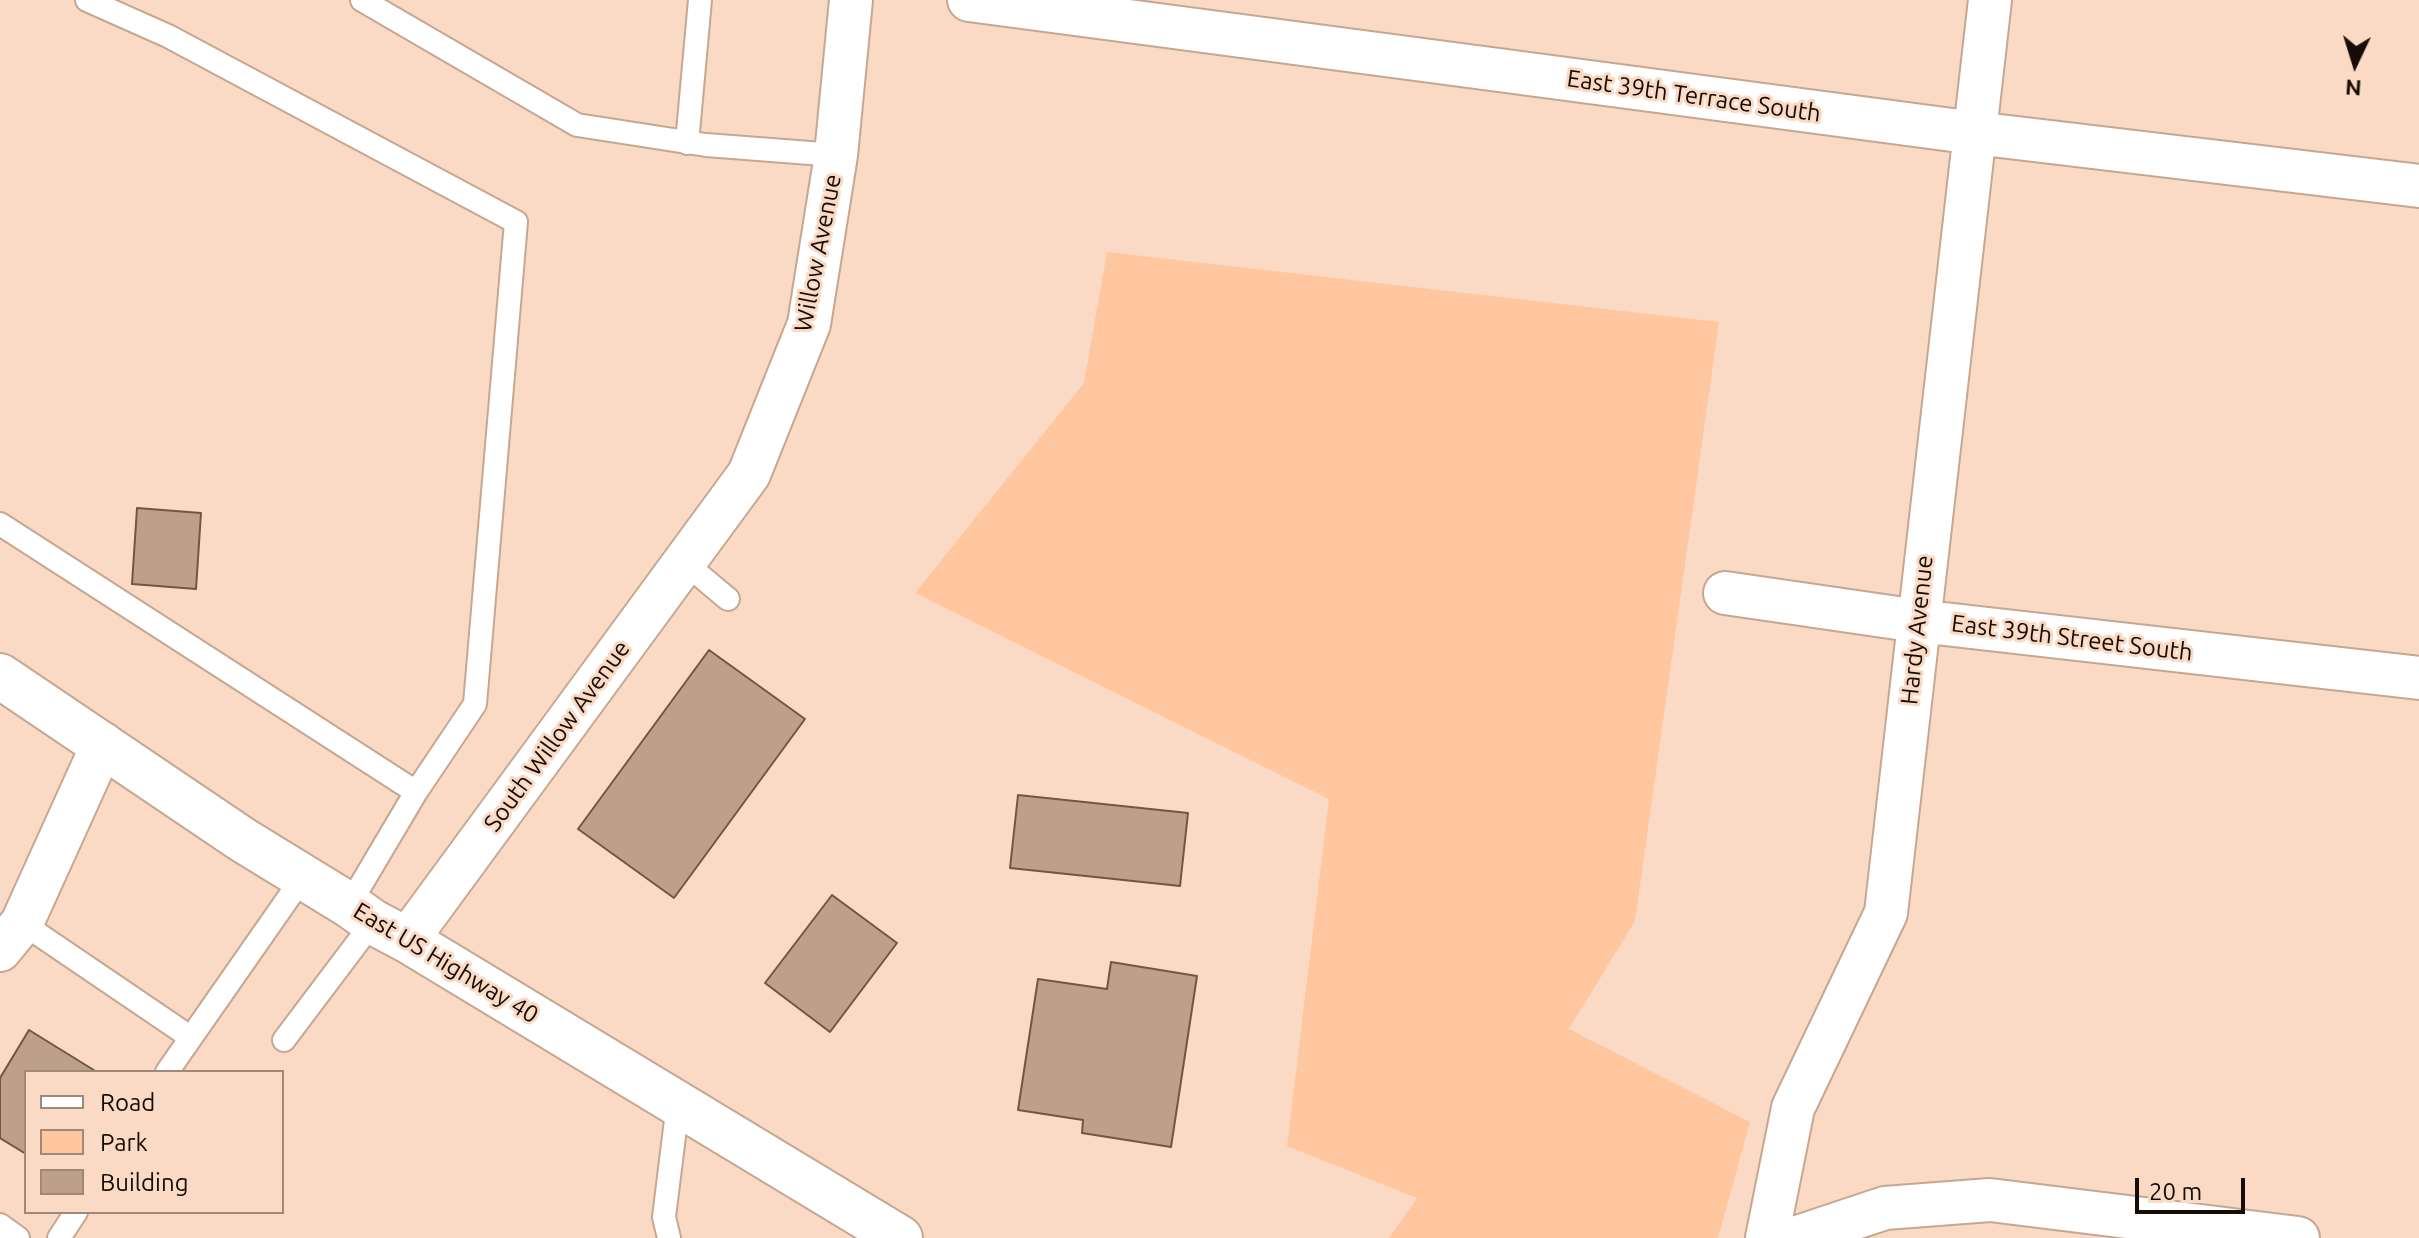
<!DOCTYPE html>
<style>
body{margin:0}
#map{position:relative;width:2419px;height:1238px;overflow:hidden;background:#fadac4;font-family:Ubuntu,sans-serif}
canvas{display:block}
.legend{position:absolute;left:24px;top:1070px;width:260px;height:144px;box-sizing:border-box;background:#fadac4;border:2px solid #9f8878;margin:0;padding:10px 14px;list-style:none;font-size:24px;color:#160c05}
.legend li{display:flex;align-items:center;gap:16px;height:40px}
.legend b{width:40px;border:2px solid #9f8878}
.north{position:absolute;left:2315px;top:24px;width:80px;height:80px;-webkit-text-stroke:6px #fadac4;paint-order:stroke;rotate:184deg;font-size:22px;font-weight:700;line-height:32px;text-align:center;color:#160c05}
.north::after{content:'';display:block;margin:auto;width:28px;height:36px;background:#160c05;clip-path:polygon(50% 0,100% 100%,50% 72%,0 100%)}
.scale{position:absolute;left:2135px;top:1178px;width:110px;height:36px;box-sizing:border-box;border:4px solid #160c05;border-top:0;padding-left:10px;font-size:24px;line-height:28px;white-space:nowrap;color:#160c05;-webkit-text-stroke:6px #fadac4;paint-order:stroke}
</style>
<div id="map">
<canvas width="2419" height="1238"></canvas>
<ul class="legend">
<li><b style="height:10px;background:#fff"></b>Road</li>
<li><b style="height:22px;background:#fec7a0"></b>Park</li>
<li><b style="height:22px;background:#bd9f8a"></b>Building</li>
</ul>
<div class="north">N</div>
<div class="scale">20 m</div>
</div>
<script>
const c = document.querySelector('canvas').getContext('2d');
c.lineJoin = 'round';
function fillPath(path, color) { c.fillStyle = color; c.fill(path, 'evenodd'); }
const poly = rows => new Path2D(rows.map(r => 'M' + r).join(''));
function strokePath(path, color, width, dash) { c.strokeStyle = color; c.lineWidth = width; c.lineCap = dash ? 'butt' : 'round'; c.setLineDash(dash || []); c.stroke(path); }
function write(font, color, halo, rows, align = 'center') {
  c.font = font + ' Ubuntu,sans-serif'; c.lineWidth = 6; c.setLineDash([]); c.textBaseline = 'middle'; c.strokeStyle = halo; c.fillStyle = color; for (const [text, x, y, turn = 0] of rows) {
    c.save(); c.translate(x, y); c.rotate((+turn || 0) * Math.PI / 180); c.textAlign = isNaN(turn) ? turn : align; if (halo) c.strokeText(text, 0, 0); c.fillText(text, 0, 0); c.restore();
  }
}
fillPath(poly([
 [1107,252,1719,322,1635,921,1569,1029,1750,1122,1718,1238,1389,1238,1417,1198,1287,1146,1329,799,915,593,1084,383]
]), '#fec7a0');
const building = poly([
 [137,508,201,513,196,589,132,584,137,508],
 [709,650,805,719,674,898,578,829,709,650],
 [1018,795,1188,813,1180,886,1010,868,1018,795],
 [832,895,897,943,830,1032,765,983,832,895],
 [1111,962,1197,976,1171,1147,1082,1133,1083,1120,1018,1110,1038,979,1107,989,1111,962],
 [29,1030,97,1072,26,1072,26,1154,0,1138,0,1078,29,1030]
]);
fillPath(building, '#bd9f8a');
strokePath(building, '#725644', 2);
const service = poly([
 [87,0,168,36,516,222,475,704,416,792,349,905],
 [362,0,577,125,706,145,836,155],
 [687,143,700,0],
 [0,524,416,792],
 [685,563,728,599],
 [22,923,190,1037],
 [284,1040,373,922],
 [167,1072,303,877],
 [0,1225,18,1238],
 [59,1238,76,1212],
 [669,1238,664,1217,678,1104]
]);
const minor = poly([
 [969,0,1975,133,2419,186],
 [1725,593,1918,621,2419,678],
 [407,940,749,474,809,324,836,155,851,0],
 [0,950,22,923,103,744],
 [1767,1238,1793,1108,1886,913,1990,0],
 [1795,1238,1885,1208,1990,1200,2298,1238]
]);
const primary = poly([
 [0,676,243,840,349,905,373,922,407,940,900,1238]
]);
strokePath(service, '#c5a792', 26);
strokePath(minor, '#c5a792', 46);
strokePath(primary, '#c5a792', 48);
strokePath(service, '#fff', 22);
strokePath(minor, '#fff', 42);
strokePath(primary, '#fff', 44);
write('24px', '#160c05', '#fadac4', [
 ["East 39th Terrace South",1694,96,8],
 ["Willow Avenue",818,253,-79],
 ["Hardy Avenue",1917,630,-84],
 ["East 39th Street South",2072,638,7],
 ["South Willow Avenue",557,736,-54],
 ["East US Highway 40",446,963,31]
]);
</script>
